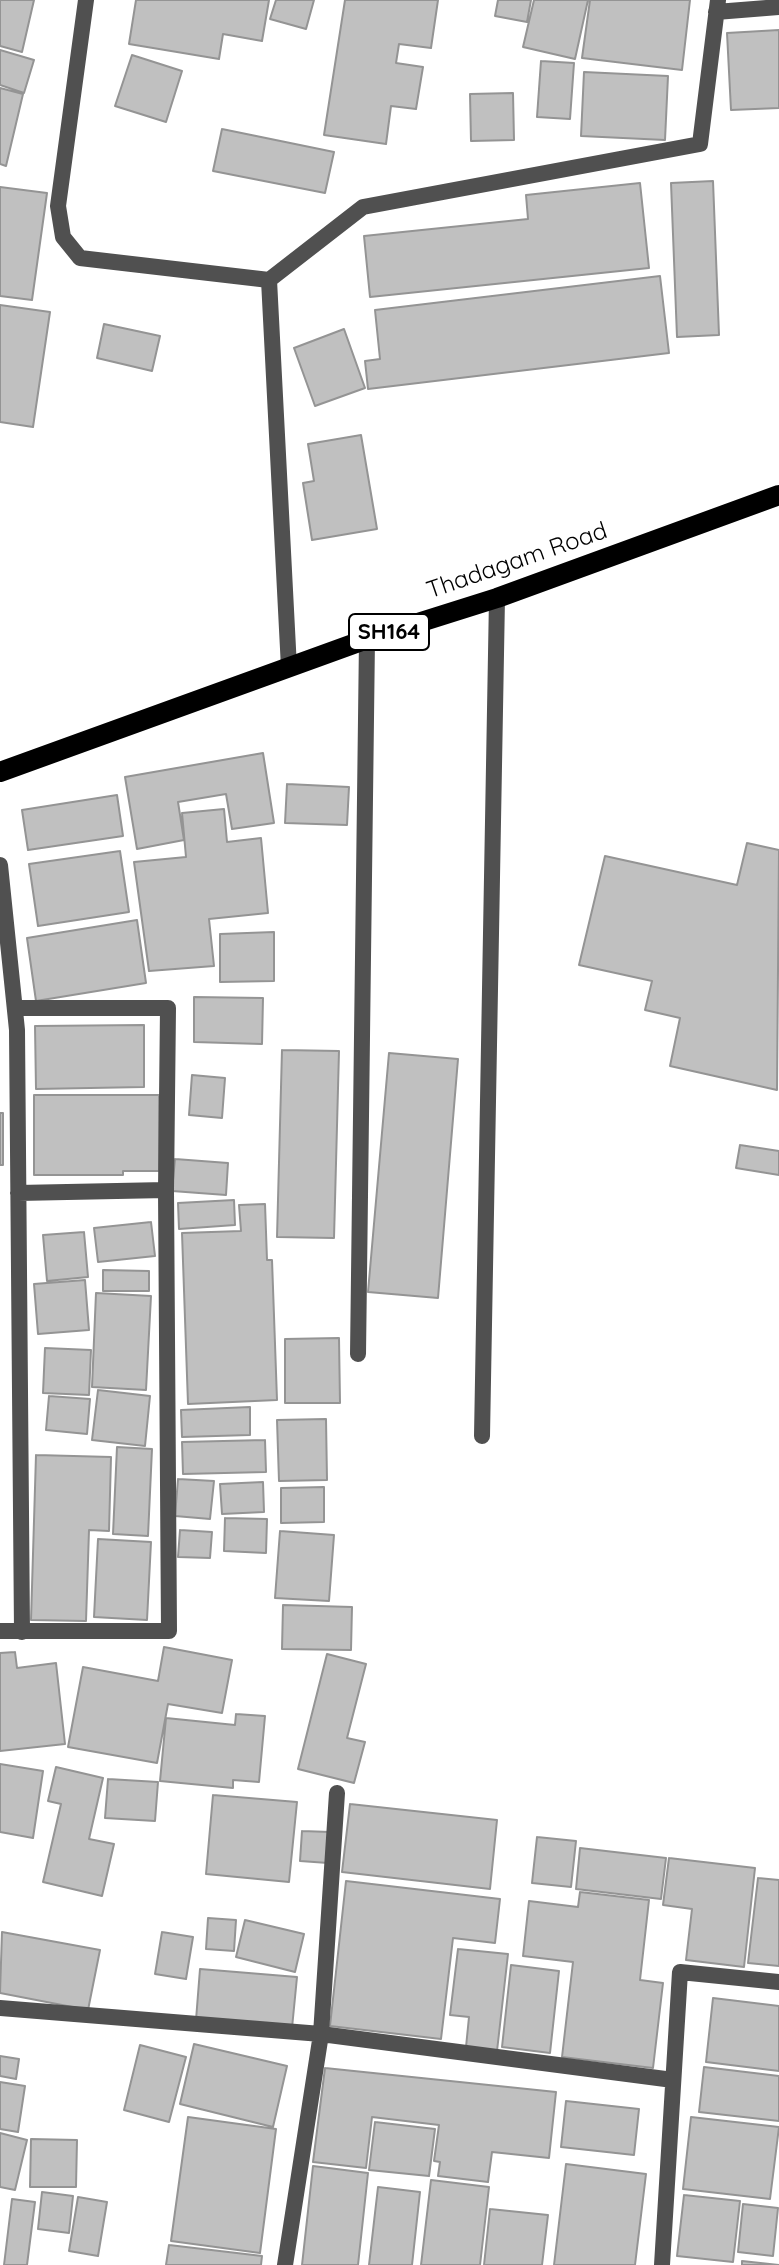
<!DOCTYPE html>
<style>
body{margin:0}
canvas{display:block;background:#fff}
</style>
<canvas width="779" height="2265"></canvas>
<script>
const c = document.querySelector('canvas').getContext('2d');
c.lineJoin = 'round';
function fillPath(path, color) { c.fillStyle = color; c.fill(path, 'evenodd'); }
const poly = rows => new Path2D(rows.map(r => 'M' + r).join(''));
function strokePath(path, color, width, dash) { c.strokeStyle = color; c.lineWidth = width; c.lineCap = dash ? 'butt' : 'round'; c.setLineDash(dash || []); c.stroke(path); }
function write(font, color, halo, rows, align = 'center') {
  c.font = font + ' Quicksand,sans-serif'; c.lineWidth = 7; c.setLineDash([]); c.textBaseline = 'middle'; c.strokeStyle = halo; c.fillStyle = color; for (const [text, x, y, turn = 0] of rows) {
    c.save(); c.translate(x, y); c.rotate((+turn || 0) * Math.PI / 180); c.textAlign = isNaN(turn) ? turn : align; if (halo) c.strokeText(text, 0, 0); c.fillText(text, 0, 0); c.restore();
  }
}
const building = poly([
 [0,0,34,0,22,52,0,46,0,0],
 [136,0,269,0,262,41,223,34,219,59,129,44,136,0],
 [276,0,314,0,306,29,270,19,276,0],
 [345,0,438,0,431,48,399,44,396,63,423,67,416,109,391,106,386,144,324,135,345,0],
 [498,0,531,0,527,22,495,16,498,0],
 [534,0,588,0,575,59,523,47,534,0],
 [590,0,690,0,682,70,582,58,590,0],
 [779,30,779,108,731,110,727,33,779,30],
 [0,50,34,60,24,93,0,85,0,50],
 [132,55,182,71,166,122,115,106,132,55],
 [541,61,574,63,570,119,537,117,541,61],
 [584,72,668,76,665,140,581,136,584,72],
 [0,88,23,94,6,166,0,164,0,88],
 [513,93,514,140,471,141,470,94,513,93],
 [222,129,334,152,325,193,213,171,222,129],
 [713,181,719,335,677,337,671,183,713,181],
 [640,183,649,268,370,297,364,236,528,219,526,195,640,183],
 [0,187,47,193,32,300,0,296,0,187],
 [660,276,669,353,368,389,365,361,380,359,375,310,660,276],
 [0,305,50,312,33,427,0,422,0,305],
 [104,324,160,336,152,371,97,358,104,324],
 [344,329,365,388,315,406,294,348,344,329],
 [361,435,377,529,312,540,303,483,314,481,308,444,361,435],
 [263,753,274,823,232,829,226,794,178,802,184,840,137,849,125,777,263,753],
 [287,784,349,787,347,825,285,823,287,784],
 [117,795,123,836,28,850,22,810,117,795],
 [224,809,227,842,261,838,268,913,209,919,214,966,149,971,134,862,186,857,182,813,224,809],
 [747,843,779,850,777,1090,670,1066,680,1018,645,1010,652,981,579,965,605,856,737,885,747,843],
 [120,851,129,912,38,926,29,864,120,851],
 [137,920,146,983,36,1001,27,938,137,920],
 [274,932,274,981,220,982,220,934,274,932],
 [194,997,263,998,262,1044,194,1042,194,997],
 [144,1025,144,1087,36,1089,35,1026,144,1025],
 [282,1050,339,1051,334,1238,277,1237,282,1050],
 [389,1053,458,1059,438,1298,368,1292,389,1053],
 [192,1075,225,1078,222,1118,189,1115,192,1075],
 [34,1095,159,1095,159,1171,123,1171,123,1175,34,1175,34,1095],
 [0,1113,3,1113,3,1165,0,1165,0,1113],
 [740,1145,779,1151,779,1175,736,1168,740,1145],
 [175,1159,228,1163,226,1195,172,1191,175,1159],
 [234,1200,235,1225,179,1229,178,1203,234,1200],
 [265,1204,267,1260,272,1260,277,1400,188,1404,182,1233,241,1231,239,1205,265,1204],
 [151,1222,155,1256,98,1262,94,1228,151,1222],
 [84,1232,88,1277,47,1281,43,1235,84,1232],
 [103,1270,149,1271,149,1291,103,1291,103,1270],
 [85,1280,89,1330,38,1334,34,1284,85,1280],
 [96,1293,151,1296,146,1390,92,1387,96,1293],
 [339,1338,340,1403,285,1403,285,1339,339,1338],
 [45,1348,91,1350,89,1395,43,1393,45,1348],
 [98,1390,150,1396,145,1446,92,1440,98,1390],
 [49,1396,90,1399,87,1434,46,1430,49,1396],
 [250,1407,250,1435,182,1437,181,1410,250,1407],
 [326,1419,327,1480,279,1481,277,1420,326,1419],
 [265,1440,266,1472,183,1474,182,1442,265,1440],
 [117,1447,152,1449,148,1536,113,1534,117,1447],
 [36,1455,111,1457,109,1531,89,1530,86,1621,31,1620,36,1455],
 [178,1479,214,1481,210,1519,175,1516,178,1479],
 [263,1482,264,1512,222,1514,220,1484,263,1482],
 [324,1487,324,1522,281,1523,281,1488,324,1487],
 [225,1518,267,1519,266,1553,224,1551,225,1518],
 [180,1530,212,1532,210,1558,178,1557,180,1530],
 [280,1531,334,1535,329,1601,275,1598,280,1531],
 [98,1539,151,1542,147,1620,94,1617,98,1539],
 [283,1605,352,1607,351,1650,282,1649,283,1605],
 [164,1647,232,1660,222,1713,168,1704,157,1763,68,1747,83,1667,158,1681,164,1647],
 [15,1652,17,1668,56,1663,65,1744,0,1751,0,1653,15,1652],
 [327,1654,366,1664,347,1738,365,1742,354,1783,298,1769,327,1654],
 [236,1714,265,1716,259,1782,233,1780,233,1788,160,1781,166,1718,235,1725,236,1714],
 [0,1764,43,1771,33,1838,0,1832,0,1764],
 [56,1767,103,1778,89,1839,114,1844,102,1896,43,1882,61,1804,48,1801,56,1767],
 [108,1779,158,1782,155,1821,105,1818,108,1779],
 [213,1795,297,1802,289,1882,206,1874,213,1795],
 [350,1804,497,1820,490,1889,342,1872,350,1804],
 [302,1831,330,1832,328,1863,300,1861,302,1831],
 [537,1837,576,1841,571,1887,532,1883,537,1837],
 [580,1848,666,1858,661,1899,576,1889,580,1848],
 [669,1858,755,1868,744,1967,686,1960,692,1909,663,1905,669,1858],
 [758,1878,779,1880,779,1966,748,1963,758,1878],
 [346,1881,500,1899,495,1943,453,1938,441,2039,330,2026,346,1881],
 [580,1892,649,1900,640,1980,663,1983,653,2068,562,2057,573,1962,523,1956,529,1901,578,1907,580,1892],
 [208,1918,236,1920,234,1951,206,1949,208,1918],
 [245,1920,304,1934,295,1972,236,1957,245,1920],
 [2,1932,100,1950,88,2010,0,1993,2,1932],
 [162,1932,193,1937,186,1979,155,1974,162,1932],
 [458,1949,508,1954,497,2051,466,2047,469,2017,450,2015,458,1949],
 [511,1965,559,1971,550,2053,502,2047,511,1965],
 [200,1969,297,1977,292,2028,196,2020,200,1969],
 [713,1998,779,2006,779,2071,706,2062,713,1998],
 [194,2044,287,2066,273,2127,180,2104,194,2044],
 [140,2045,186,2057,169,2122,124,2110,140,2045],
 [0,2056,19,2059,16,2079,0,2076,0,2056],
 [704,2067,779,2076,779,2121,699,2112,704,2067],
 [325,2068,556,2092,549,2158,492,2152,488,2182,438,2176,440,2162,434,2161,439,2125,372,2117,366,2168,313,2162,325,2068],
 [0,2082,25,2086,18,2132,0,2129,0,2082],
 [566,2101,639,2109,634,2155,561,2147,566,2101],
 [188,2117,276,2129,260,2253,171,2241,188,2117],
 [691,2117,779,2127,770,2199,683,2189,691,2117],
 [375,2122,435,2129,429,2176,369,2170,375,2122],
 [0,2133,27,2140,15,2190,0,2187,0,2133],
 [31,2139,77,2140,76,2187,30,2187,31,2139],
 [566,2164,646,2174,635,2265,554,2265,566,2164],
 [313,2166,368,2173,358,2265,302,2265,313,2166],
 [431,2180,489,2187,480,2265,421,2265,431,2180],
 [378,2187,420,2192,412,2265,369,2265,378,2187],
 [42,2192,73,2196,69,2233,38,2229,42,2192],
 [684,2195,740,2201,733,2262,677,2256,684,2195],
 [78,2197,107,2202,98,2256,69,2251,78,2197],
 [12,2199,35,2202,27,2265,4,2265,12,2199],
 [743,2204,778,2208,773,2256,738,2252,743,2204],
 [490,2209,548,2215,542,2265,484,2265,490,2209],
 [169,2245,262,2256,261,2265,166,2265,169,2245],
 [742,2261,779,2265,742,2265,742,2261]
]);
fillPath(building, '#c0c0c0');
strokePath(building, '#949494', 2);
strokePath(poly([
 [86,0,58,206,63,237,80,258,269,280],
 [716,12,779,7],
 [289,668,269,280,363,207,700,144,718,0],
 [0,865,17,1030,22,1632],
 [15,1008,168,1008,166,1190],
 [358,1354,367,639],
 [482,1436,497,598],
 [0,1631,169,1631,166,1190,18,1193],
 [0,2008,321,2034,673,2080],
 [285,2265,321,2034,337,1793],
 [662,2265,680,1972,779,1982]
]), '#505050', 16);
strokePath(poly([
 [0,772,367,639,497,598,779,495]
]), '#000', 20);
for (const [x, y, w] of [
 [389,632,80]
]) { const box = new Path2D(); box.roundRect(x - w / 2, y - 18, w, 36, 6); c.fillStyle = '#fff'; c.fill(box); strokePath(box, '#000', 2); }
write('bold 22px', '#000', null, [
 ["SH164",389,632]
]);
write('24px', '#000', '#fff', [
 ["Thadagam Road",517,561,-19]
]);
</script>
